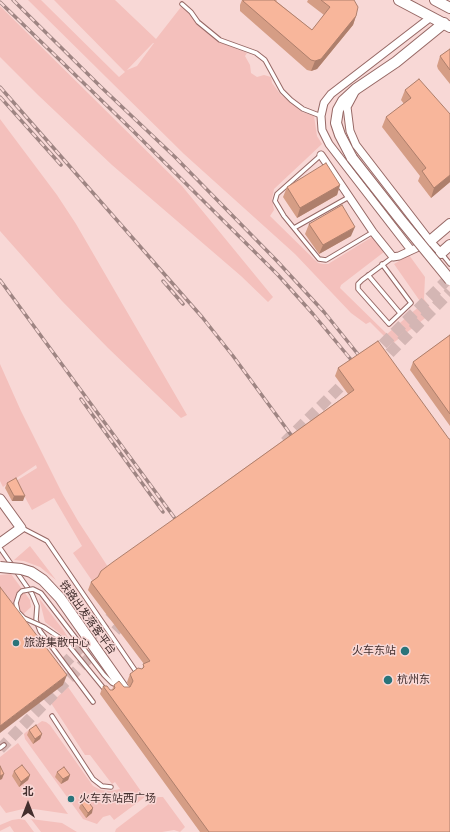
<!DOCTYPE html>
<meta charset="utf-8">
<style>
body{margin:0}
#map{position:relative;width:450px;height:832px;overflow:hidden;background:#f8d8d6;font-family:Roboto,"Noto Sans SC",sans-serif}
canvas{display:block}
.north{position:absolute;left:8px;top:784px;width:40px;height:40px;-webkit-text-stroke:3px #f8d8d6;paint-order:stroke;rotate:0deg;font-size:11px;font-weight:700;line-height:16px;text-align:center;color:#432f2e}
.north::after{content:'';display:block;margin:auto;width:14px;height:18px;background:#432f2e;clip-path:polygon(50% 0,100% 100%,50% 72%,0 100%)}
</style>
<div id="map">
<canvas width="450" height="832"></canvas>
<div class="north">北</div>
</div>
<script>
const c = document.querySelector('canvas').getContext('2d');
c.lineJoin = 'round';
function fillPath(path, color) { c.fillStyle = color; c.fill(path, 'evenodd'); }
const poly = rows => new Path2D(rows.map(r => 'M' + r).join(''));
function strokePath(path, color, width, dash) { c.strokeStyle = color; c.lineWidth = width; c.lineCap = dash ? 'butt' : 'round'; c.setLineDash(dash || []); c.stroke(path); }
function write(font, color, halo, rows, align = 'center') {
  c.font = font + ' Roboto,"Noto Sans SC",sans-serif'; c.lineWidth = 3; c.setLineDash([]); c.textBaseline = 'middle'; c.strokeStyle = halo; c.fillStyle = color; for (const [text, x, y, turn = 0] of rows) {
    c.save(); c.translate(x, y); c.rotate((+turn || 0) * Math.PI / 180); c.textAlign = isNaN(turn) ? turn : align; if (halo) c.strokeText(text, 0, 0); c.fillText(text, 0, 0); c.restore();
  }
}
fillPath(poly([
 [28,0,41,0,119,77,125,72,54,0,115,0,156,39,181,7,189,13,199,26,219,42,247,53,245,56,250,65,251,73,257,77,264,75,271,77,272,83,281,95,302,112,314,116,317,136,322,144,274,189,272,199,274,210,270,216,318,263,323,264,328,264,372,237,384,252,341,285,340,288,387,334,422,304,394,264,409,255,425,277,424,299,433,312,392,344,370,322,366,324,351,313,295,254,184,154],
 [154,43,137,66,127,70,153,43],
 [0,6,182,186,273,297,268,302,241,276,112,165,38,95,0,57],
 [0,119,57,195,76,224,187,415,181,418,108,348,62,301,0,231],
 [0,364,21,411,63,495,78,521,110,570,95,585,73,553,82,546,54,498,32,510,16,481,37,468,36,465,3,487,0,481],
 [30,546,56,580,40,567,24,561,14,560],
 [11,574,30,600,31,607,17,620,0,596,0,575],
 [39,598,64,631,71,642,45,622],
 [68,687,145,797,114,820,110,815,103,817,97,824,83,819,25,739,24,734,26,732,42,721,46,722,50,725,93,786,101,790,110,791,120,789,115,782,112,784,90,755,85,755,51,703],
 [18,743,68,814,34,809,23,809,6,813,0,805,0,757],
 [158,797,163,797,185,827,180,832,174,830,162,832,115,832,116,829],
 [19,819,25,820,34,832,14,832,10,826,0,831,0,825,12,820],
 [31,819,62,823,77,832,41,832]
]), '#f4c0bc');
strokePath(poly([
 [371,356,450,277],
 [378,365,450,292],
 [285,442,352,375],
 [51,677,119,609],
 [0,749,127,619]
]), '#d4b6b4', 11, [11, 5.5]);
const service = poly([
 [182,4,191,12,198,22,220,40,256,53,265,60,282,91,291,100,303,109,321,116],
 [321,155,277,194,275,201,284,216,319,259,326,260,373,232],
 [294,228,349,197],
 [442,254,450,264],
 [382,264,411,303,389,324,358,289,358,284,362,280,393,257],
 [368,275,400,313],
 [22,528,47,541,137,673],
 [0,548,32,594,37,606,36,620,40,631,93,702],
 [66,642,106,691],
 [52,716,93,779,102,786,111,787],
 [0,748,4,745]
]);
const minor = poly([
 [354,94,347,107,350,131,356,145,430,241,441,253],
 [321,155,373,232,393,257,399,256,425,244],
 [411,250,329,144,322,130,321,116,324,103,331,94,431,17]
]);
const tertiary = poly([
 [0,499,21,528,0,543]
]);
const secondary = poly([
 [399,0,450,27],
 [435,0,450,8],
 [352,158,340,135,336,123,338,110,343,101,356,89,396,62,444,23],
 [430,241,450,224],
 [441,253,450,245]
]);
strokePath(service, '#966865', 5.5);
strokePath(minor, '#966865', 9);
strokePath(tertiary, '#966865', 11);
strokePath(secondary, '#966865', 12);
strokePath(service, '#fff', 3.5);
strokePath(minor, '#fff', 7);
strokePath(tertiary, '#fff', 9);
strokePath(secondary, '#fff', 10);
const rail = poly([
 [13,0,101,87,175,157,277,261,324,312,365,363],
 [0,2,130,128,278,275,313,314,358,368],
 [0,87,202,317,233,356,297,443],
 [0,97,61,165],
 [0,280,182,528],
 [163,281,183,304],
 [81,399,163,512]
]);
strokePath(rail, '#9f8583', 3.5);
strokePath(rail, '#f8d8d6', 2, [6]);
const serviceBridge = poly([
 [66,642,44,627,24,618,18,612,16,603,19,594,22,591,33,589,41,593,104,675,112,683,118,686]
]);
const secondaryBridge = poly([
 [352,158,400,219,450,280],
 [0,567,21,569,31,572,43,580,60,598,124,689]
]);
strokePath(serviceBridge, '#966865', 5.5, []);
strokePath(secondaryBridge, '#966865', 12, []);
strokePath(serviceBridge, '#fff', 3.5);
strokePath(secondaryBridge, '#fff', 10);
fillPath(poly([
 [242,0,277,0,276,1,312,30,324,15,307,2,308,0,354,0,356,16,353,25,317,69,311,71,307,70,240,11,240,5],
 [450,49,450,84,438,69,437,66,440,56],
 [419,79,450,182,431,198,418,181,420,176,382,127,386,117,404,104,401,100,405,90],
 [340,185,337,195,297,218,283,197,287,187],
 [309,224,351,236,319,254,305,234],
 [450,335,450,426,410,370,413,362],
 [378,341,450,832,200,832,100,694,103,686,110,690,112,690,114,685,124,687,129,687,127,682,130,674,142,669,144,664,88,590,91,582,188,509,348,394,335,376,338,368],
 [7,483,23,501,12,501,5,488],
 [29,730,42,734,40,739,33,744,27,735],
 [14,771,30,775,28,780,19,787,12,776],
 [57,772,70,775,68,780,61,784,55,777],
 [81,803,92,813,86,818,79,808]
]), '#d59d85');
fillPath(poly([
 [356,16,353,25,317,69,311,71,315,61],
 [450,175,450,182,431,198,434,188],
 [340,185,337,195,297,218,300,208],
 [355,227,351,236,319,254,323,245],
 [14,496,25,496,23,501,12,501],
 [67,675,63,685,0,733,0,726],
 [42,734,40,739,33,744,35,739],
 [4,774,2,779,0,780,0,776],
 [30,775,28,780,19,787,21,782],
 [70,775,68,780,61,784,63,779],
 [93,808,92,813,86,818,88,813]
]), '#ae7f6c');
const building = poly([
 [243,0,274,0,312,30,330,7,321,0,354,0,358,7,356,16,321,59,315,61,311,60,243,1,243,0],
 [450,49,450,70,442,59,440,56,450,49],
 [419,79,450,114,450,175,434,188,422,171,426,168,386,117,411,98,405,90,419,79],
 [326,163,340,185,300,208,287,187,326,163],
 [342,205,355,227,323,245,309,224,342,205],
 [450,335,450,414,413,362,450,335],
 [378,341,449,439,450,439,450,832,209,832,103,686,107,686,110,690,113,690,115,688,114,685,119,681,124,687,130,687,133,681,130,674,138,668,142,669,144,667,143,664,150,661,91,582,98,577,101,571,113,562,188,509,354,390,338,368,378,341],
 [16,478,25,496,14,496,7,483,16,478],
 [0,587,67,675,0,726,0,587],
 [36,725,42,734,35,739,29,730,36,725],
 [22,765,30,775,21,782,14,771,22,765],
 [0,766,4,774,0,776,0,766],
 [64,767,70,775,63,779,57,772,64,767],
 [86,799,93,808,88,813,81,803,86,799]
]);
fillPath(building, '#f8b69b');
strokePath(building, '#ae7f6c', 1);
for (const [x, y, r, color] of [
 [16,643,4,"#2a747a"],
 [405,651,5,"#2a747a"],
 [388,680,5,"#2a747a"],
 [71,799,4,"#2a747a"]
]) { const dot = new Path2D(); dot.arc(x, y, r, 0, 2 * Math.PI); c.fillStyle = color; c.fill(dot); strokePath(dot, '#f8d8d6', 1.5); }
write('11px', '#432f2e', '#f8d8d6', [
 ["铁路出发落客平台",87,618,54]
]);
write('11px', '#432f2e', '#f8d8d6', [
 ["旅游集散中心",24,643],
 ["火车东站",396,651,"right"],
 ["杭州东",397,680],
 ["火车东站西广场",79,799]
], 'left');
</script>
